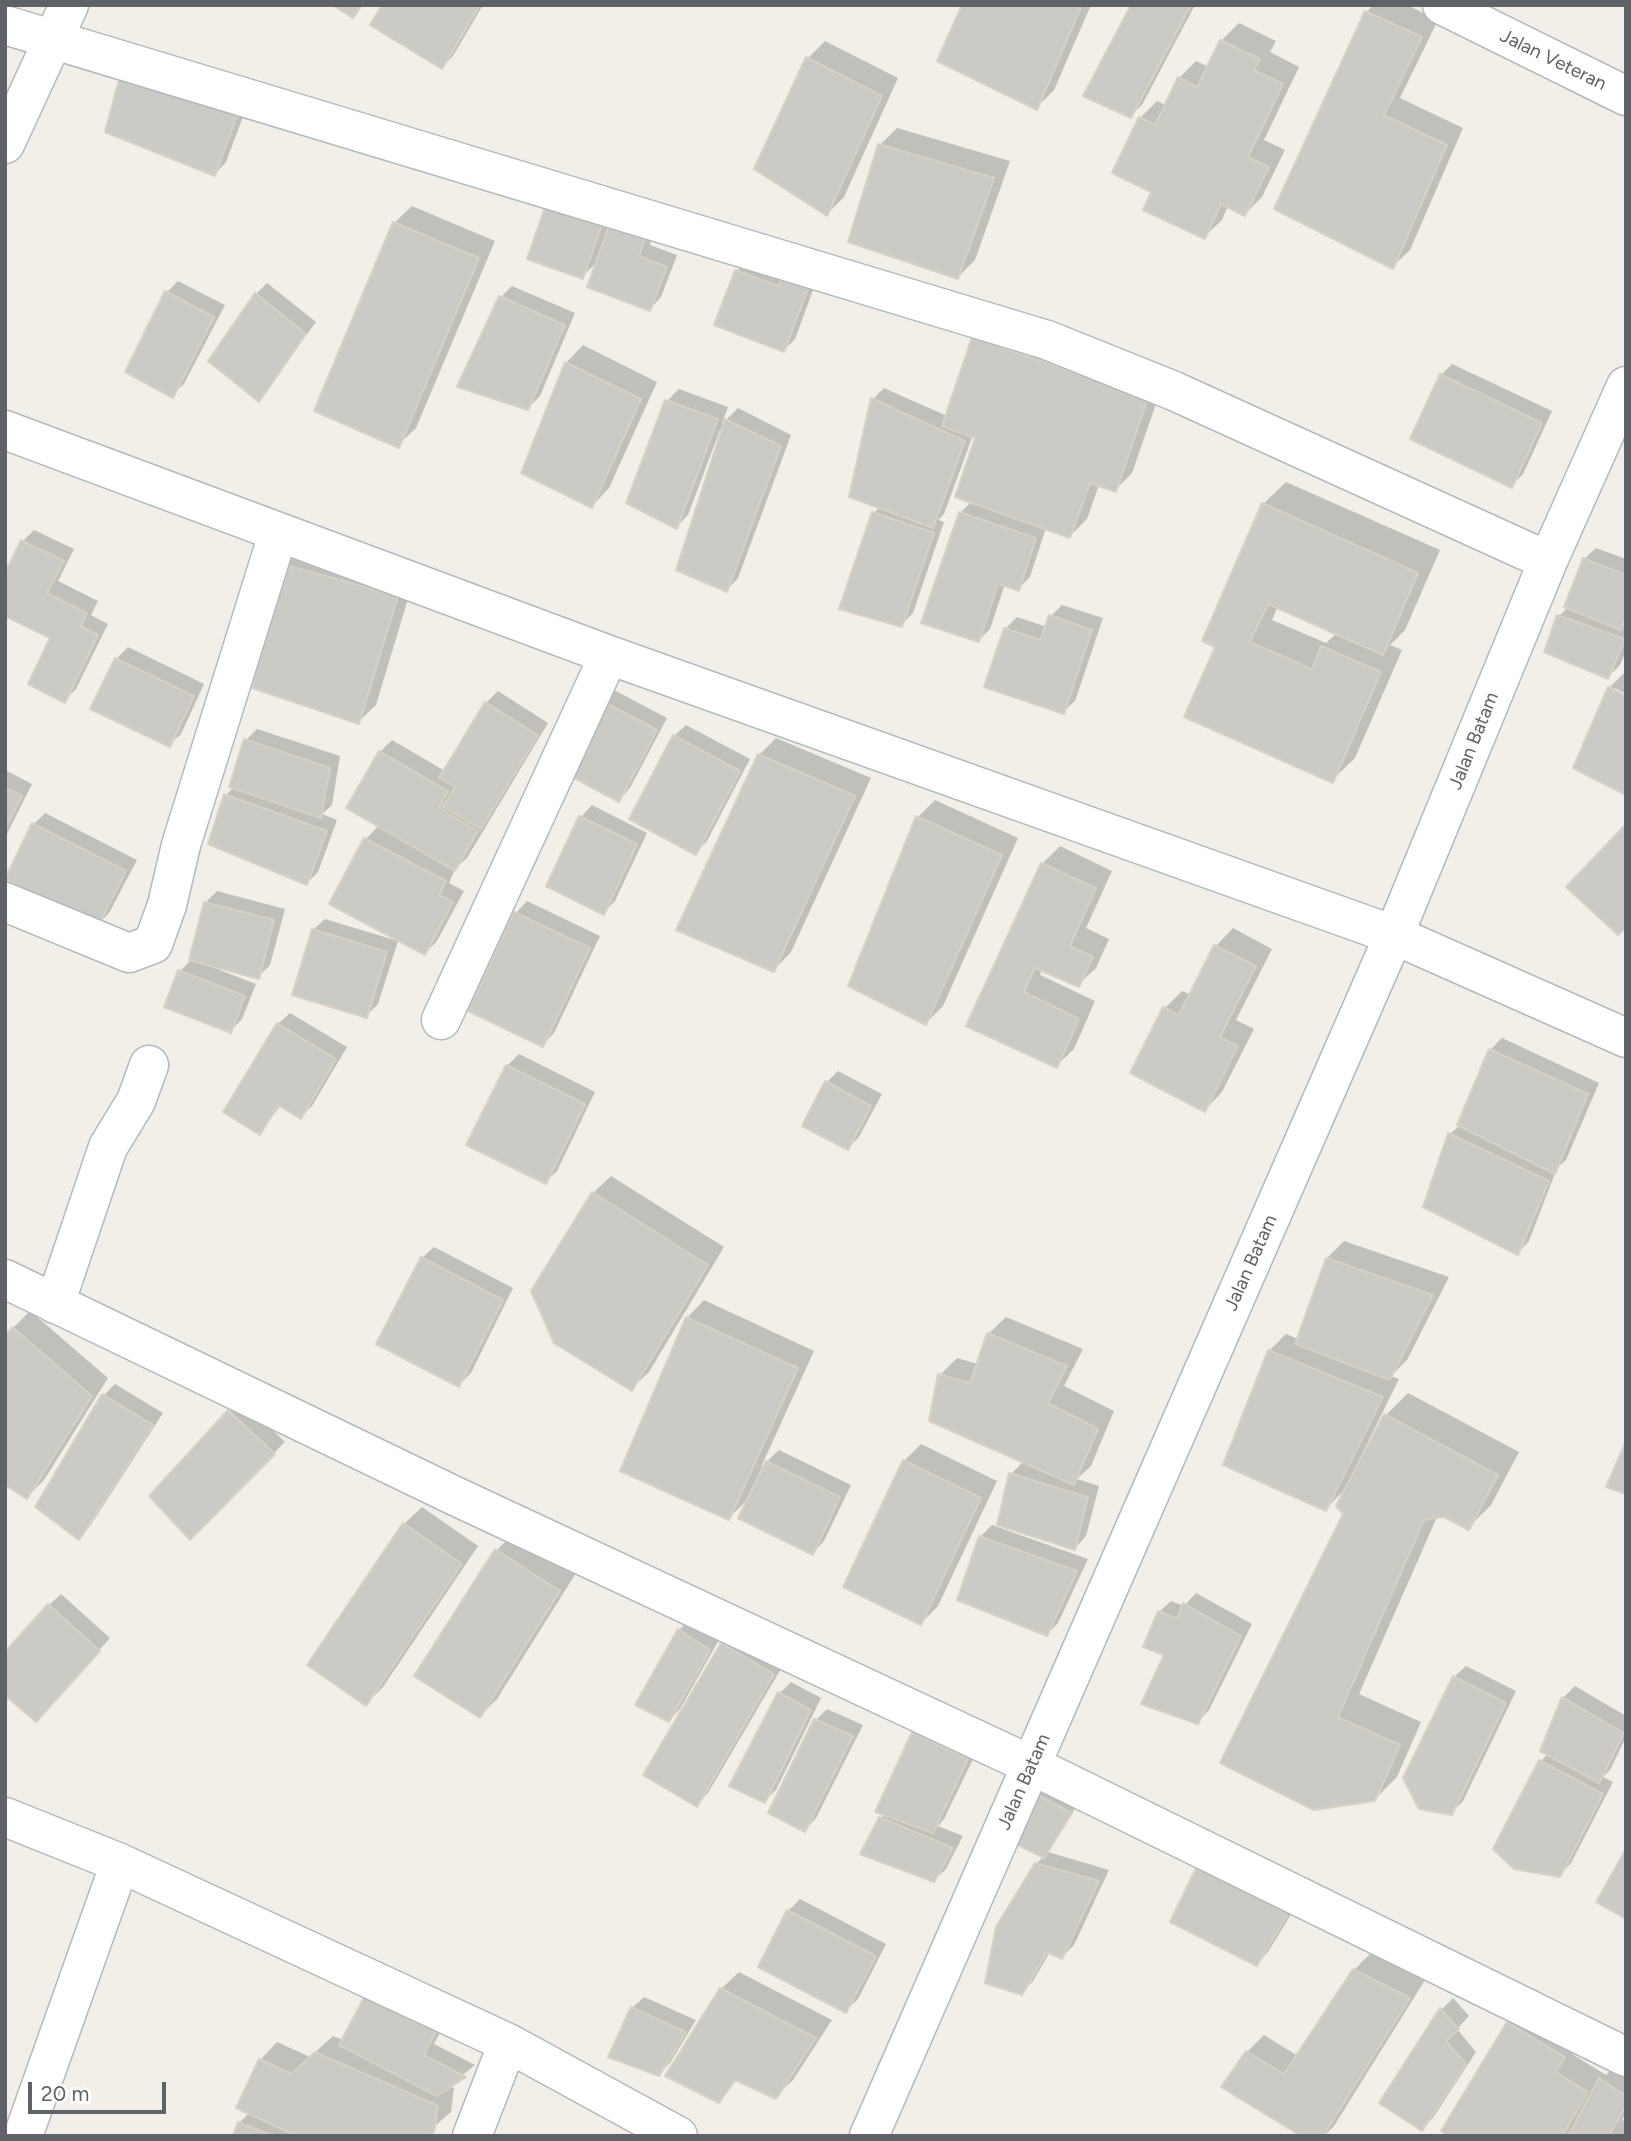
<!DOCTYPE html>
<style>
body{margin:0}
#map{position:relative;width:1631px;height:2141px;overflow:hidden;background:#f1efe8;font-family:Figtree,sans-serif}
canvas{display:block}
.frame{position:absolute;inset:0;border:7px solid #5f6368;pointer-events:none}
.scale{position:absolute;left:28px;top:2082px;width:138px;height:32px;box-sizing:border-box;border:4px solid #5f6368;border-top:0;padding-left:9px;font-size:21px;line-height:24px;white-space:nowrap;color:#5f6368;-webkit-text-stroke:5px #fff;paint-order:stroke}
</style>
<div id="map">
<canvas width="1631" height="2141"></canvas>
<div class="frame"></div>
<div class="scale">20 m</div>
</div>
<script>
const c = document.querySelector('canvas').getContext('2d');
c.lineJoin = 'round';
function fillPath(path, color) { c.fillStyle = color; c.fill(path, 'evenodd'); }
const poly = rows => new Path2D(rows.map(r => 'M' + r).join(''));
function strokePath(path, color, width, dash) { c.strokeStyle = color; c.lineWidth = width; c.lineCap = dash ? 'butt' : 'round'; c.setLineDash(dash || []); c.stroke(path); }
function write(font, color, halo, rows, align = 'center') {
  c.font = font + ' Figtree,sans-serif'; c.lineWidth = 5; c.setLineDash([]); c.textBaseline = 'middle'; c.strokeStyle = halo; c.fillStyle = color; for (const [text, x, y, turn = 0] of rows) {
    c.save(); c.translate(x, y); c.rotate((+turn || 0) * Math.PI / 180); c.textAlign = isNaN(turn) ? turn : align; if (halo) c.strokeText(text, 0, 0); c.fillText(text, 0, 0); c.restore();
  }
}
fillPath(poly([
 [384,5,483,5,453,56,442,67],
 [963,5,1091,5,1054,90,1036,108],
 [1133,5,1195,5,1142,105,1130,116],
 [1373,5,1407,5,1438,20,1400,98,1463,128,1410,250,1392,267,1367,12],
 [1239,23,1276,41,1270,52,1299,67,1264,140,1285,150,1262,197,1245,214,1228,206,1222,220,1204,237,1154,191,1140,118,1157,101,1166,105,1179,78,1196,61,1209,67,1221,41],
 [825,41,898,78,844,197,827,214,808,58],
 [253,90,226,162,215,174,107,131],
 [897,128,1010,161,975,260,958,277,880,145],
 [551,194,659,217,650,245,677,255,661,297,650,309,598,261,582,277],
 [412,206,495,241,416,428,398,445,394,223],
 [748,259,820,271,795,339,784,350,737,271],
 [178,281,225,305,184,384,172,395,167,292],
 [267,283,316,322,259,399,256,294],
 [512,286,575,313,540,396,528,408,500,298],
 [974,338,1164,381,1132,473,1115,490,1099,485,1087,519,1070,536,1046,528,1030,577,1018,589,1005,584,990,629,979,640,960,513,972,501,977,437,973,435,944,514,938,520,944,522,913,613,901,625,874,513,880,507,873,399,884,388,947,416],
 [583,345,657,382,609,488,592,506,566,363],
 [1452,364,1552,411,1523,474,1512,485,1441,375],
 [679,389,728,407,722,424,738,408,791,435,738,578,727,590,723,431,720,430,688,515,676,527,667,401],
 [1286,482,1440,550,1405,630,1390,645,1402,650,1355,758,1332,780,1218,646,1263,504],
 [1278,606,1337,633,1326,643,1272,620],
 [34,530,74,549,58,581,98,601,91,615,108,624,76,689,65,700,52,638,23,541],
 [301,548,414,579,376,705,358,722,284,565],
 [1596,548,1626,559,1626,651,1620,665,1608,677,1559,616,1568,607,1584,559],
 [1062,605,1103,618,1075,701,1063,712,1005,629,1017,617,1047,627,1051,616],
 [128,647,204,684,181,734,169,745,116,659],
 [1626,671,1626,694,1615,688,1615,692,1609,688],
 [612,689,667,718,630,788,619,800,564,770],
 [498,691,548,723,467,858,455,869,449,883,464,891,437,941,425,953,366,839,379,825,380,752,392,740,445,771,486,703],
 [686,725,750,759,707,841,696,852,674,736],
 [257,729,340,756,332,805,322,814,337,820,318,872,307,883,226,795,234,787,246,740],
 [776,738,871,778,791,952,774,970,759,755],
 [5,770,32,784,5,838],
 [935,800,1018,838,943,1006,926,1023,918,817],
 [592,805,647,833,615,901,603,913,548,885,581,817],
 [45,813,137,860,109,913,98,924,34,824],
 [1060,846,1112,871,1086,928,1109,939,1096,968,1078,985,1042,969,1040,975,1095,1001,1074,1049,1056,1066,969,1025,1042,864],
 [217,891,285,909,270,965,258,977,213,965,212,967,256,984,242,1019,230,1031,180,971,191,960,205,903],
 [527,901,600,936,554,1033,543,1045,470,1010,516,913],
 [325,919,398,941,378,1004,366,1016,313,930],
 [1233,928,1272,949,1236,1020,1254,1029,1222,1092,1205,1110,1165,1008,1182,991,1191,995,1216,946],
 [290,1013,347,1047,312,1106,300,1117,281,1105,260,1133,278,1024],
 [1502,1038,1599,1083,1566,1160,1557,1168,1529,1241,1518,1253,1450,1134,1459,1126,1490,1050],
 [519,1054,595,1092,557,1171,545,1182,507,1066],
 [838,1071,882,1094,859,1137,848,1148,827,1082],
 [611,1176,724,1247,649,1372,631,1389,593,1193],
 [1344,1241,1449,1277,1407,1360,1391,1376,1399,1379,1359,1460,1362,1461,1386,1415,1408,1393,1519,1452,1491,1505,1468,1528,1444,1515,1437,1517,1359,1694,1421,1722,1397,1777,1374,1800,1315,1808,1346,1488,1326,1509,1269,1351,1286,1334,1298,1339,1327,1258],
 [434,1247,513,1288,471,1373,459,1385,422,1258],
 [704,1300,814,1351,761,1467,779,1450,851,1485,824,1541,813,1553,750,1497,729,1518,687,1318],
 [30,1311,108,1378,44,1480,27,1497,13,1328],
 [1006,1317,1083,1349,1064,1386,1114,1411,1091,1466,1077,1479,1099,1486,1086,1536,1075,1548,1011,1474,1024,1461,940,1375,957,1358,978,1364,988,1334],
 [115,1384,163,1413,90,1526,79,1538,104,1395],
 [241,1400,285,1442,190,1537,152,1496],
 [921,1444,997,1481,938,1606,921,1623,904,1461],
 [422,1507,478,1546,383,1687,366,1704,404,1524],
 [992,1525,1088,1559,1058,1623,1047,1634,980,1537],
 [514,1533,576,1573,497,1699,480,1716,497,1550],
 [1196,1593,1252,1624,1209,1710,1198,1722,1166,1654,1159,1612,1171,1601,1184,1606],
 [61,1594,110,1638,47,1709,49,1605],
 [690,1619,720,1638,680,1709,669,1720,679,1630],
 [734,1632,785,1662,708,1793,696,1805,646,1775,722,1644],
 [1466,1666,1516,1691,1463,1801,1451,1813,1454,1677],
 [791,1682,821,1698,776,1790,764,1801,780,1693],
 [1575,1686,1626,1716,1626,1737,1610,1770,1603,1777,1613,1782,1571,1863,1560,1875,1541,1761,1549,1753,1542,1750,1563,1698],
 [827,1709,863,1725,816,1818,805,1830,816,1720],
 [925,1722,979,1747,944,1819,938,1826,963,1836,946,1869,934,1880,881,1818,885,1814,914,1733],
 [1039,1788,1076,1807,1048,1852,1109,1870,1074,1945,1062,1957,1050,1952,1033,1981,1022,1993,1036,1864,1044,1856,1012,1841],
 [1303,1895,1268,1952,1257,1964,1173,1921],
 [800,1899,886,1944,858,1999,846,2010,788,1911],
 [1372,1952,1425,1980,1334,2126,1324,2136,1305,2136,1247,2052,1264,2035,1298,2056,1354,1970],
 [739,1972,832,2020,793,2080,775,2097,738,2079,718,2100,721,1989],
 [644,1997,696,2020,670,2063,658,2074,632,2008],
 [1453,1998,1469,2016,1457,2029,1476,2052,1433,2118,1421,2129,1381,2103,1442,2009],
 [1526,2006,1581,2039,1572,2054,1606,2075,1612,2068,1626,2077,1626,2113,1621,2122,1626,2118,1626,2136,1451,2136,1508,2023],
 [449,2016,434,2044,475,2065,449,2086,454,2088,451,2112,423,2136,234,2136,239,2123,250,2112,260,2060,277,2042,310,2057,333,2036,343,2040]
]), '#0003');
const building = poly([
 [332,5,362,5,353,18,332,5],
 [382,5,480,5,442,69,370,25,382,5],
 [962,5,1082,5,1037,110,937,61,962,5],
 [1131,5,1191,5,1131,118,1083,96,1131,5],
 [1365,11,1422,37,1384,115,1447,145,1393,269,1274,209,1365,11],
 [1220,40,1260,59,1254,70,1283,84,1248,157,1269,167,1245,216,1221,204,1205,239,1143,210,1151,192,1112,173,1139,117,1155,125,1178,77,1197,87,1220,40],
 [806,57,882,96,827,216,754,169,806,57],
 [123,65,242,102,215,176,105,132,123,65],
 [878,144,994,178,958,279,848,242,878,144],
 [550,193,606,213,583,279,527,259,550,193],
 [613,215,649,228,639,256,667,267,650,311,587,287,613,215],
 [393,222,479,258,399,448,314,411,393,222],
 [735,270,778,286,783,273,810,283,784,352,714,325,735,270],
 [165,291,214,317,173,398,125,372,165,291],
 [255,293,306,334,259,402,208,361,255,293],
 [499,296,565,325,528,410,457,387,499,296],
 [972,337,1148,398,1116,492,1090,483,1070,538,955,497,975,438,942,426,972,337],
 [565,362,641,399,592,508,521,473,565,362],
 [1440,374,1542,423,1512,488,1410,439,1440,374],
 [871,398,965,441,933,528,849,497,871,398],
 [665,400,718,419,677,529,626,503,665,400],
 [725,419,781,446,727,592,676,570,725,419],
 [1262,503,1418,573,1383,655,1268,604,1250,642,1312,669,1321,646,1381,672,1333,783,1184,717,1215,647,1202,641,1262,503],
 [872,512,934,533,902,627,839,609,872,512],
 [959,512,1036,538,1019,591,998,584,979,642,921,623,959,512],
 [21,540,64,561,47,593,87,613,81,626,98,635,65,703,28,684,50,638,5,616,5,573,21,540],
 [1583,558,1626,575,1626,618,1621,630,1564,607,1583,558],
 [282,564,398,596,359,724,252,688,282,564],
 [1049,615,1092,630,1064,714,984,687,1004,628,1040,640,1049,615],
 [1557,615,1625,639,1608,679,1544,652,1557,615],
 [115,658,194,696,170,747,90,709,115,658],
 [1608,687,1626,696,1626,795,1573,768,1608,687],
 [599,699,657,730,619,802,561,771,599,699],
 [485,702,538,735,481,829,443,807,455,787,439,778,485,702],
 [673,735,740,771,696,855,629,819,673,735],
 [244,739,330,768,321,818,229,787,244,739],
 [379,751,448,791,439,808,478,831,455,871,346,808,379,751],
 [758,754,855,796,774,972,676,930,758,754],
 [5,788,22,796,5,829,5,788],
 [224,794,327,831,307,885,208,844,224,794],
 [579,816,637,844,604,915,546,886,579,816],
 [916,816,1002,855,926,1025,848,986,916,816],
 [32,823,126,871,98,926,5,879,32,823],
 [1626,824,1626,927,1618,935,1566,887,1626,824],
 [364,838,446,881,439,895,453,902,425,955,329,904,364,838],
 [1041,863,1096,888,1070,946,1093,957,1079,987,1035,968,1024,992,1079,1019,1057,1068,966,1026,1041,863],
 [204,902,274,920,259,979,189,960,204,902],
 [514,912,590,948,543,1047,468,1011,514,912],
 [312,929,387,952,367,1018,292,995,312,929],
 [1214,945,1256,966,1220,1037,1238,1046,1205,1112,1130,1073,1163,1007,1179,1015,1214,945],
 [178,970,245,996,231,1033,164,1007,178,970],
 [277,1023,336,1059,301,1119,278,1105,260,1135,223,1112,277,1023],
 [1489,1049,1588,1094,1555,1174,1457,1125,1489,1049],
 [506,1065,585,1104,546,1184,466,1145,506,1065],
 [825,1081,871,1106,848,1150,802,1126,825,1081],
 [1448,1133,1549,1181,1518,1255,1423,1207,1448,1133],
 [592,1192,708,1265,632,1391,554,1343,531,1291,592,1192],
 [421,1257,503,1300,459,1387,376,1344,421,1257],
 [1326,1258,1433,1295,1390,1380,1295,1344,1326,1258],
 [686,1317,798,1368,729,1520,620,1471,686,1317],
 [12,1327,92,1396,27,1499,5,1485,5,1337,12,1327],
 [987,1333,1067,1366,1048,1403,1098,1429,1074,1485,929,1421,938,1374,970,1383,987,1333],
 [1268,1350,1383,1397,1326,1511,1223,1465,1268,1350],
 [102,1394,153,1425,79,1540,35,1507,102,1394],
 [228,1410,275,1454,190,1540,149,1496,228,1410],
 [1384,1414,1498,1475,1469,1530,1444,1517,1424,1520,1338,1717,1400,1745,1375,1801,1314,1810,1220,1763,1343,1514,1336,1506,1384,1414],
 [1626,1441,1626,1494,1606,1487,1626,1441],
 [903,1460,981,1498,921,1625,843,1587,903,1460],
 [766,1461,840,1497,813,1555,738,1518,766,1461],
 [1009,1473,1088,1497,1075,1550,997,1525,1009,1473],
 [403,1523,462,1564,366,1706,307,1665,403,1523],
 [979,1536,1077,1571,1047,1636,957,1600,979,1536],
 [495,1549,560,1591,480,1718,414,1676,495,1549],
 [1183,1603,1241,1636,1198,1724,1141,1704,1164,1655,1143,1647,1158,1611,1177,1619,1183,1603],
 [48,1604,100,1651,36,1722,5,1695,5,1652,48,1604],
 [678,1629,710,1650,669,1722,635,1705,678,1629],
 [721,1643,774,1674,697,1807,643,1775,721,1643],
 [1453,1676,1506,1703,1452,1815,1419,1809,1403,1778,1453,1676],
 [778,1692,811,1710,765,1803,729,1786,778,1692],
 [1562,1697,1624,1733,1599,1783,1540,1751,1562,1697],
 [814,1719,853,1736,805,1832,768,1813,814,1719],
 [912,1732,968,1759,933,1833,875,1812,912,1732],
 [1539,1760,1603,1794,1560,1877,1514,1869,1493,1849,1539,1760],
 [1032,1792,1072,1813,1044,1858,1010,1841,1032,1792],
 [879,1817,953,1848,934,1882,860,1854,879,1817],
 [1626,1849,1626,1919,1596,1902,1626,1849],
 [1201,1858,1292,1907,1257,1966,1170,1922,1201,1858],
 [1035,1863,1099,1881,1062,1959,1047,1952,1022,1995,985,1983,996,1927,1035,1863],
 [787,1910,876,1956,846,2013,758,1967,787,1910],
 [1353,1969,1410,1998,1323,2136,1301,2136,1221,2087,1246,2051,1284,2074,1353,1969],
 [720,1988,816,2038,776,2099,735,2080,719,2103,665,2076,720,1988],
 [368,1990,438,2027,424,2055,466,2077,437,2096,339,2045,368,1990],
 [631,2007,686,2032,659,2076,608,2057,631,2007],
 [1440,2008,1459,2029,1446,2041,1466,2064,1422,2131,1379,2103,1440,2008],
 [1507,2022,1565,2057,1556,2072,1588,2092,1562,2136,1448,2136,1441,2131,1507,2022],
 [315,2052,438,2106,434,2132,427,2136,297,2136,236,2108,259,2059,292,2074,315,2052],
 [1599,2078,1626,2096,1626,2106,1609,2136,1568,2136,1599,2078],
 [238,2122,274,2136,233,2136,238,2122]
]);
fillPath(building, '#cccac5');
strokePath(building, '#d6d1c6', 2);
const street = poly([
 [1442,5,1626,96],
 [5,25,1047,340,1174,391,1548,561],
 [5,144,69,5],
 [5,430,609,655,1394,935,1626,1038],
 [5,902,129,953,153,944,167,905,181,845,278,534],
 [441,1020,609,655],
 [5,1279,455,1496,1031,1765,1626,2057],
 [55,1304,108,1147,136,1101,149,1065],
 [5,1817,120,1863,508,2043,678,2136],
 [23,2136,120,1863],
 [472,2136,508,2043],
 [869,2136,1394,935,1548,561,1626,386]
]);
strokePath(street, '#b5b8bc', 41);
strokePath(street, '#fff', 38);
write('19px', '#5f6368', '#fff', [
 ["Jalan Veteran",1553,60,26],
 ["Jalan Batam",1474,741,-68],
 ["Jalan Batam",1251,1263,-66],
 ["Jalan Batam",1024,1782,-66]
]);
</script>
